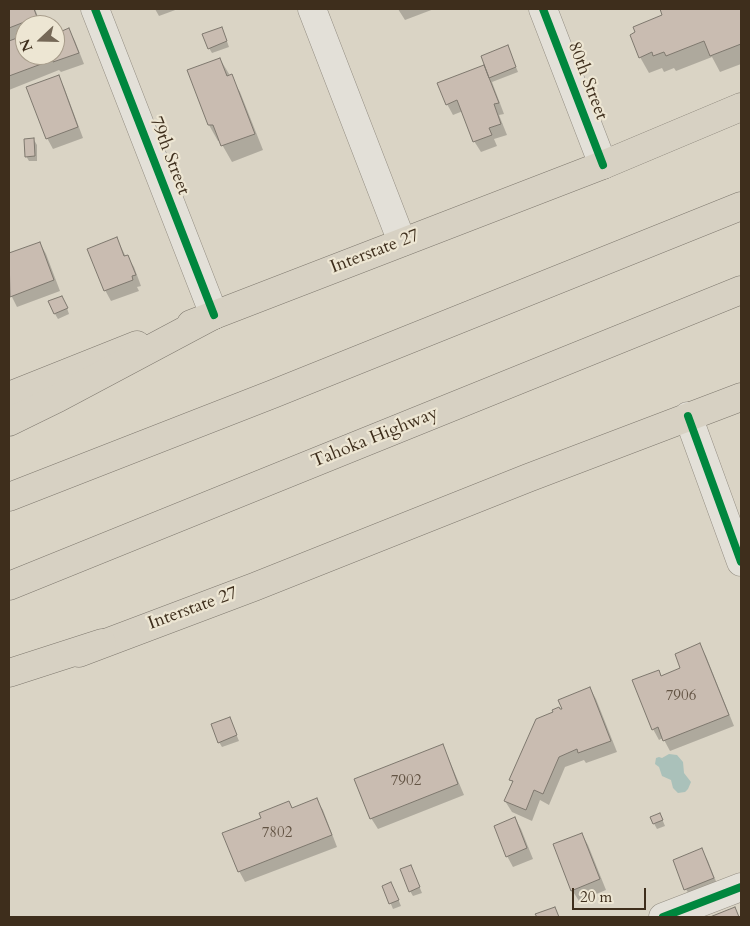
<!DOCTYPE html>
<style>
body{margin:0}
#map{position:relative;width:750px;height:926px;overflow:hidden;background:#dad4c5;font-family:Cardo,serif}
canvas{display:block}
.frame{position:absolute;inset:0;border:10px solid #3e2e1c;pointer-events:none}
.north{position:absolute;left:15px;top:15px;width:50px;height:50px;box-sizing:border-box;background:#ede6d3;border:1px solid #a79c8a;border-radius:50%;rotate:249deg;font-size:14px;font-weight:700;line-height:20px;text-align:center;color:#3e2e1c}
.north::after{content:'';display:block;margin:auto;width:18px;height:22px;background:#756857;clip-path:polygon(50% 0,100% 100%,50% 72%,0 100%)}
.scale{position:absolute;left:572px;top:888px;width:74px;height:22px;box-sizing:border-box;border:2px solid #3e2e1c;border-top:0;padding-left:6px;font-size:15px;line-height:18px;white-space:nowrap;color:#3e2e1c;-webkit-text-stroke:4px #ede6d3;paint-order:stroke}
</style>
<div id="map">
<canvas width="750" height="926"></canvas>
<div class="frame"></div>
<div class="north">N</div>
<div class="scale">20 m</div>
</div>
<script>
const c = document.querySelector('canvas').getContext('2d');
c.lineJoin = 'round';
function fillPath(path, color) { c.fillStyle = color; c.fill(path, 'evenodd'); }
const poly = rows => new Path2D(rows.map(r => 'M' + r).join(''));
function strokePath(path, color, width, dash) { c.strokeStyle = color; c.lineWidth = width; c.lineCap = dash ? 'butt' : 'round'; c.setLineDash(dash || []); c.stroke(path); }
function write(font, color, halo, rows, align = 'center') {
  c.font = font + ' Cardo,serif'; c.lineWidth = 4.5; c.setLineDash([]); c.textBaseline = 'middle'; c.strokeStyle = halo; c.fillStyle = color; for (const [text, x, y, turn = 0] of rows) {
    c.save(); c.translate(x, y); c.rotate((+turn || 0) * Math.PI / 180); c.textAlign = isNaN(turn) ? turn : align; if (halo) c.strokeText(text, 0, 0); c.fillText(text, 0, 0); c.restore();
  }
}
fillPath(poly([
 [669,754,677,755,683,762,684,773,691,782,688,789,685,792,678,793,673,788,671,780,662,776,659,767,655,764,656,758,659,757,662,758]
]), '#aac1ba');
fillPath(poly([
 [9,9,35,9,41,25,25,25,25,55,49,55,50,57,55,55,55,35,69,30,75,41,84,64,61,72,59,70,9,90],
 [155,9,178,9,159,16],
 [398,9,434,9,405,20],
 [661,9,741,9,741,64,720,72,712,57,676,71,674,68,664,72,662,68,649,73,640,57,664,16],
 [224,33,229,47,212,53,209,48],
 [510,52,518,72,492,82,504,114,499,115,507,135,494,139,497,146,481,152,474,141,463,111,453,115,447,104,484,66,486,71],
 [220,59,240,92,263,150,232,162,220,141,218,141,209,125],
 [58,76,64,87,83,138,53,149,47,138],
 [34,140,37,145,37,161,29,161,26,156],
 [117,239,126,257,127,256,134,267,141,286,137,287,139,291,111,301,105,290],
 [40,243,46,254,60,291,17,307,9,291,9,255],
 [65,302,69,314,58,319,55,314],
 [700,645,706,656,734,726,670,751,663,738,659,740,653,729,682,669],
 [590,688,596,699,617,752,586,763,584,760,565,767,549,805,540,800,532,821,512,812,505,801,513,783,511,780,560,711],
 [232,724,239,741,222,747,219,742],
 [442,746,448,757,464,795,378,829,371,818],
 [316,799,323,810,337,847,245,882,239,871,262,819,289,802,293,809],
 [660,814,665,826,657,829,651,818],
 [515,818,521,829,533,859,513,867,507,856],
 [582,834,588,845,606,890,579,901,572,890],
 [702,850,708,861,719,889,692,900,686,889],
 [413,871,422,893,413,896,410,891],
 [384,887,394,889,401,906,393,909]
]), '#0003');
const building = poly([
 [9,9,34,9,37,17,9,28,9,9],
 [660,9,741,9,741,44,710,56,704,41,666,56,664,52,653,56,652,52,639,58,630,35,635,32,633,27,662,15,660,9],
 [222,27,227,41,208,49,202,34,222,27],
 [69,28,79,53,53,62,51,55,55,55,55,34,69,28],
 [25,35,25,55,50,55,52,60,9,76,9,41,25,35],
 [508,45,516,67,489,78,481,56,508,45],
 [220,58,227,76,232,74,255,134,221,146,213,125,208,125,187,70,220,58],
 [484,65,499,103,494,104,501,124,489,128,492,135,473,142,457,100,446,105,437,83,484,65],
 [59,75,78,127,46,139,26,87,59,75],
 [34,138,35,156,25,157,24,139,34,138],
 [117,237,124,256,128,255,136,275,132,276,133,280,104,291,87,249,117,237],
 [40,242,54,280,10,297,9,253,40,242],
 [62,296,68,308,54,314,48,301,62,296],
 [700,643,729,715,663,741,658,727,652,730,632,680,659,670,661,676,680,668,675,654,700,643],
 [590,687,611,741,578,753,577,749,559,757,543,794,534,790,526,810,504,801,513,781,509,780,536,719,553,712,552,710,559,707,560,709,562,709,558,700,590,687],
 [230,717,237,735,218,743,211,724,230,717],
 [443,744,458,784,370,819,354,779,443,744],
 [317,798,332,835,238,872,222,833,261,818,259,813,289,801,292,808,317,798],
 [660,813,663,820,653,824,650,817,660,813],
 [515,817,527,848,506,857,494,826,515,817],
 [582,833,600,879,571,891,553,844,582,833],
 [702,848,714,878,684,890,673,860,702,848],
 [411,865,420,887,409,892,400,869,411,865],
 [391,882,399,900,389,904,382,886,391,882],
 [555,907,559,917,537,917,535,914,555,907],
 [735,907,739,917,710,917,735,907]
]);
fillPath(building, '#c9bcb1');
strokePath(building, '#7e786e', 1);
const minor = poly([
 [95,9,214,315],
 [312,9,402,242],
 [543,9,603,165],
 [688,416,741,562],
 [663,917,741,887]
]);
const major = poly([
 [191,324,603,165,741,107],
 [9,396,137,345],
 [79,653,254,587,528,478,741,397]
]);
const highway = poly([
 [9,422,58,398,214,315],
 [9,497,273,394,741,206],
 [9,586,741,290],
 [9,673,102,643]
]);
strokePath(minor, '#958f84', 29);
strokePath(major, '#7e786e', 29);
strokePath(highway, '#7e786e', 29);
strokePath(minor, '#e3e0d8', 28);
strokePath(major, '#d7d1c3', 28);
strokePath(highway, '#d7d1c3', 28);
strokePath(poly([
 [95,9,214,315],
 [543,9,603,165],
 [688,416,741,562],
 [663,917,741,887]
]), '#00873e', 8);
write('15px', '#635444', null, [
 ["7906",681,697],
 ["7902",406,782],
 ["7802",277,834]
]);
write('18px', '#3e2e1c', '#ede6d3', [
 ["80th Street",587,81,69],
 ["79th Street",169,156,69],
 ["Interstate 27",375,252,-21],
 ["Tahoka Highway",375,438,-22],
 ["Interstate 27",193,609,-20]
]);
</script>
